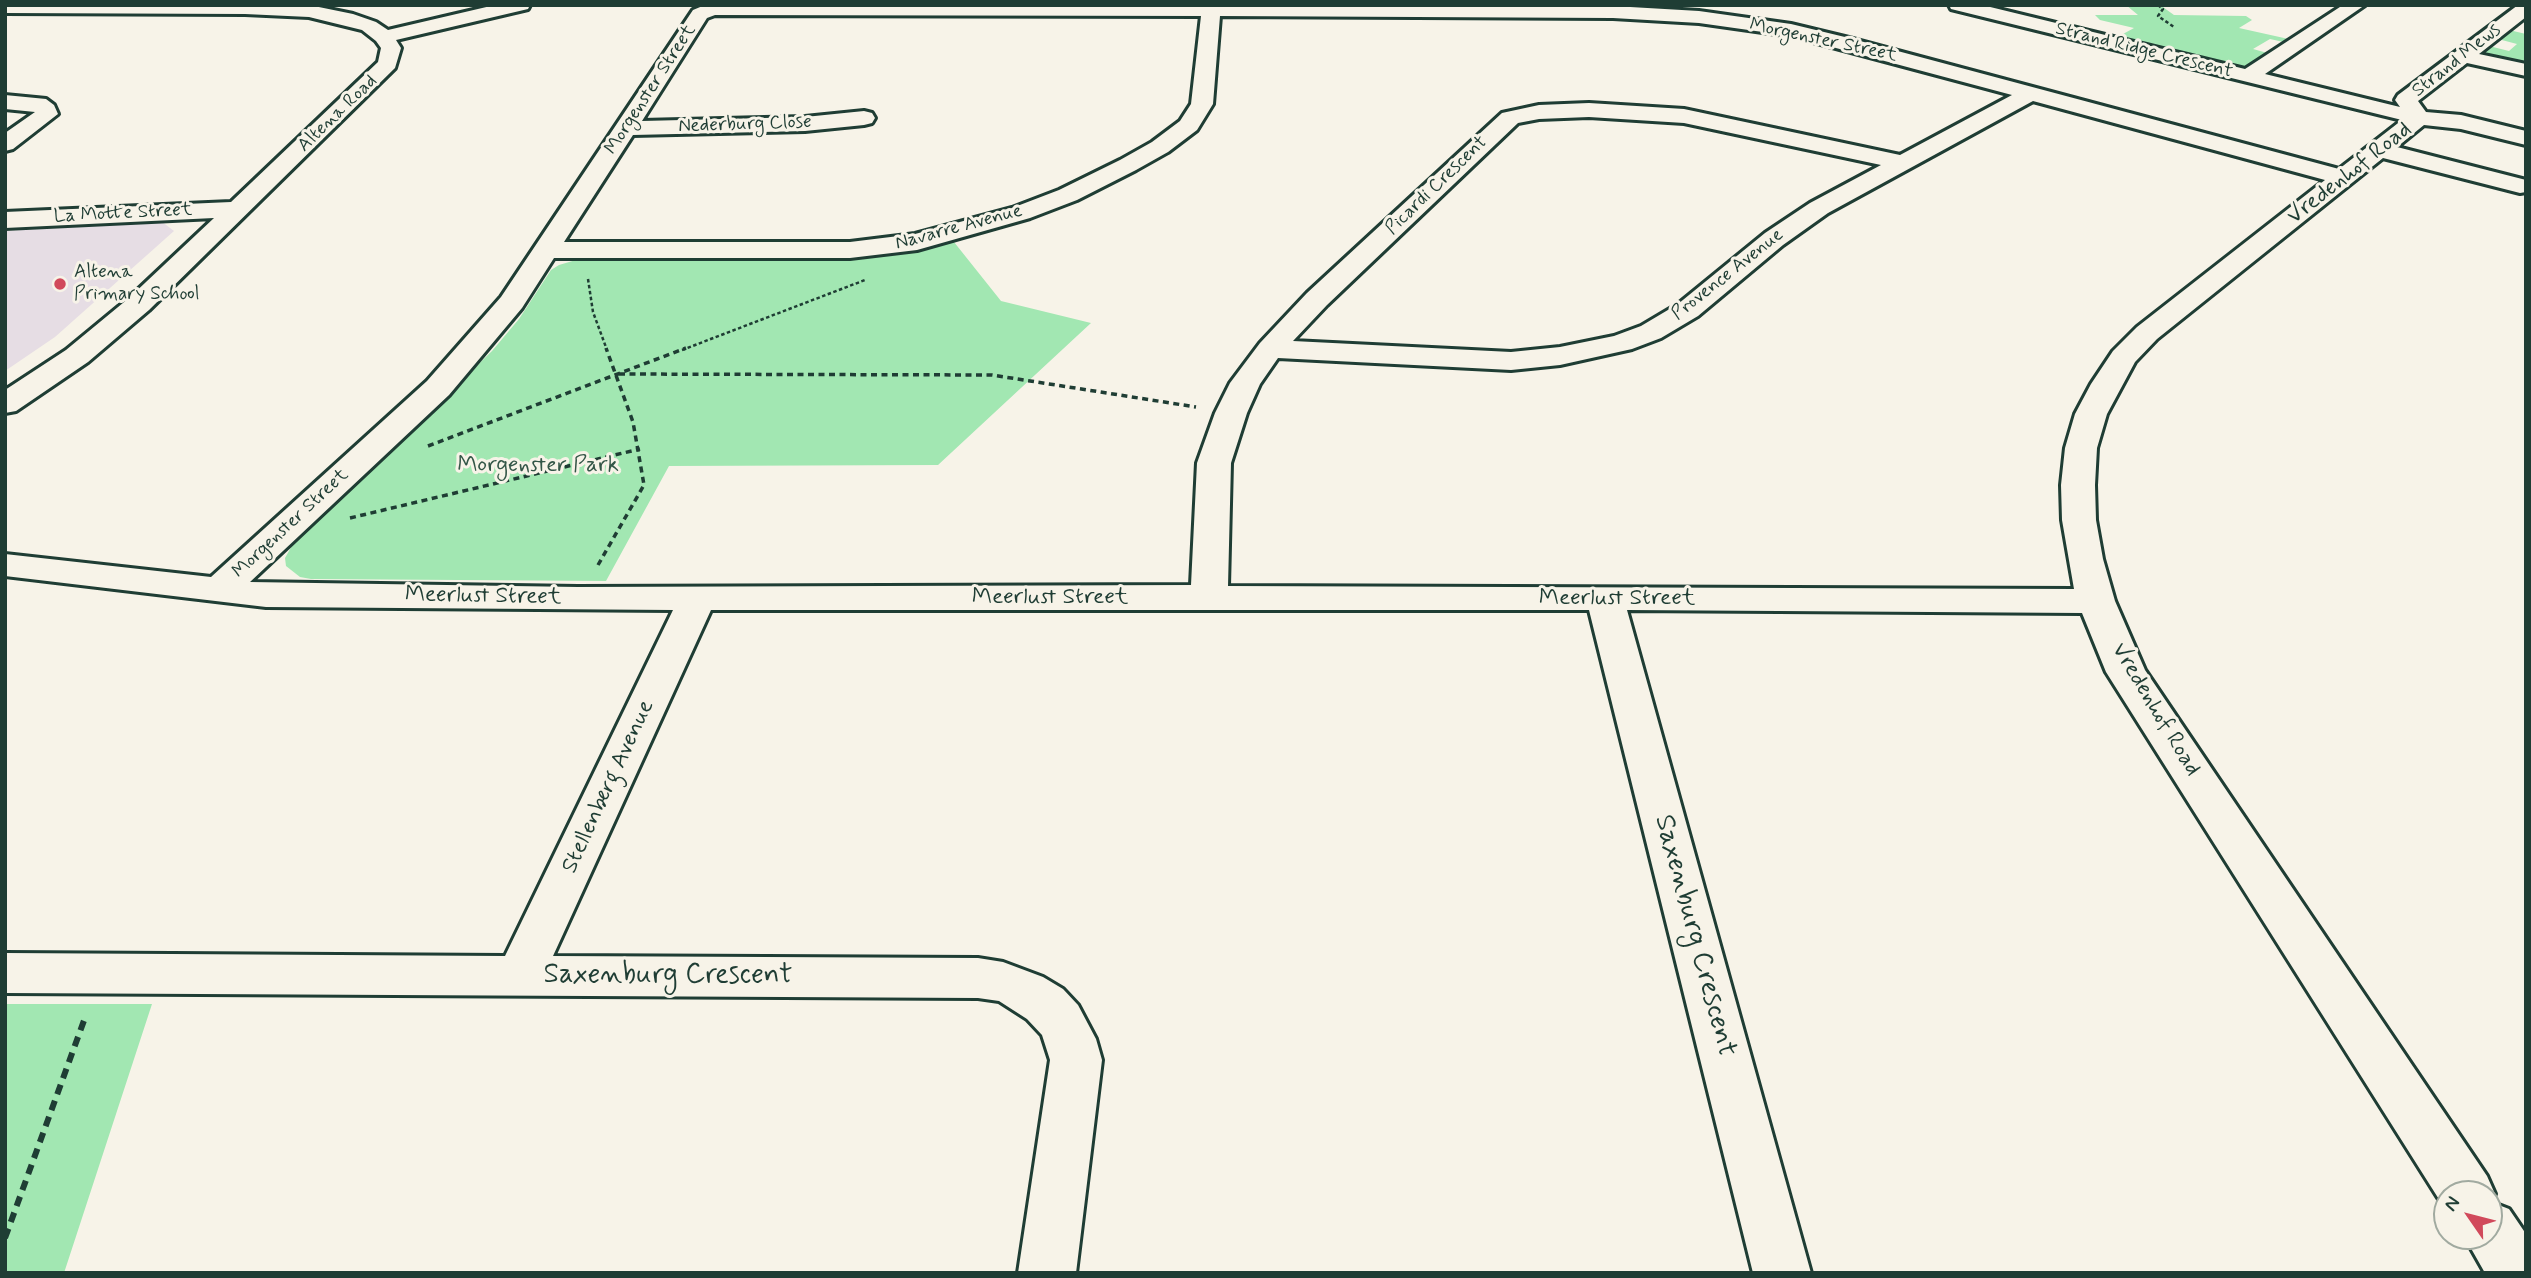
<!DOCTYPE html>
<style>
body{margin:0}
#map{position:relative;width:2531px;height:1278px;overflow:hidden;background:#f7f3e8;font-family:Mynerve,sans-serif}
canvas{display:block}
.frame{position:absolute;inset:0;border:7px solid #1f3d34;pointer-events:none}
.north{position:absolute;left:2433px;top:1180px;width:70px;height:70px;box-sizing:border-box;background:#f7f3e8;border:2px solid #a1aaa0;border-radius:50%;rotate:305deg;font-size:19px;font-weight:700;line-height:28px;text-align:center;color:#1f3d34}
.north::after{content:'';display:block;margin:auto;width:24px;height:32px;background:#d1495b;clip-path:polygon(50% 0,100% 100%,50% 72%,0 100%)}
</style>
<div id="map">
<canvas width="2531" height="1278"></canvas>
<div class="frame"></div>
<div class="north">N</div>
</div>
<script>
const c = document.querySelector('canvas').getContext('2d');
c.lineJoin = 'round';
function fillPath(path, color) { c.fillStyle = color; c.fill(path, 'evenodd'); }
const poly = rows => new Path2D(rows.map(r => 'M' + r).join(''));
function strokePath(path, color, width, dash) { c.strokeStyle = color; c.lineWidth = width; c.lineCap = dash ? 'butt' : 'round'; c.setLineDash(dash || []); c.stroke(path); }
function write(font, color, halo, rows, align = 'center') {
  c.font = font + ' Mynerve,sans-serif'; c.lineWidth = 6; c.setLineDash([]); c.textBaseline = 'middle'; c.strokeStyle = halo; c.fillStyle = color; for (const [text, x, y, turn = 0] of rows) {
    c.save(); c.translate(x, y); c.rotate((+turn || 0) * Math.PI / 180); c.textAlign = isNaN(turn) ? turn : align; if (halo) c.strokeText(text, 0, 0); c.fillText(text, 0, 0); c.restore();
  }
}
fillPath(poly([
 [161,221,174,231,55,337,5,371,5,231]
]), '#e6dde4');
fillPath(poly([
 [2126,5,2160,5,2174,15,2246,16,2252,20,2239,28,2293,40,2288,43,2270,39,2253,49,2271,54,2245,69,2176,56,2183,52,2132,39,2124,43,2112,40,2134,28,2100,20,2095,15,2138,15],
 [2509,30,2526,34,2526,62,2521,66,2482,55,2489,46,2509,51,2517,44,2498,39],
 [954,242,1001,301,1091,323,938,465,669,466,606,581,311,579,300,577,286,566,285,558,294,542,492,351,519,319,551,270,559,265,586,257,848,257,893,253],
 [5,1004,152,1004,64,1273,5,1273]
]), '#a2e7b2');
const minor = poly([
 [5,5,309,5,353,14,376,22,388,30,495,5,530,5,528,9,396,40,401,48,395,68,149,310,88,362,16,411,5,413,5,390,66,350,129,298,214,218,5,228,5,212,231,202,378,62,381,48,376,41,362,30,309,17,245,14,5,13,5,5],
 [705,5,1613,6,1699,11,1791,24,1849,38,2339,169,2402,120,1951,9,1949,5,1982,5,2245,69,2343,5,2365,5,2265,74,2400,107,2395,100,2398,95,2518,5,2526,5,2526,17,2479,54,2526,64,2526,76,2467,63,2418,101,2426,112,2461,115,2526,131,2526,145,2461,129,2424,125,2397,147,2526,180,2526,192,2520,193,2383,158,2157,339,2135,362,2107,414,2097,448,2095,485,2096,520,2103,559,2115,601,2145,670,2487,1176,2495,1194,2491,1202,2509,1209,2526,1234,2526,1273,2485,1273,2464,1236,2489,1236,2489,1194,2447,1194,2447,1212,2106,672,2082,613,1627,610,1811,1273,1753,1273,1589,610,711,610,553,956,978,958,1003,962,1043,977,1063,989,1078,1005,1096,1039,1102,1060,1076,1273,1018,1273,1050,1060,1042,1035,1027,1019,999,1001,978,998,5,993,5,953,505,956,673,610,266,607,5,576,5,554,211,577,427,381,501,297,693,10,705,5],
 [715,15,1201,16,1191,104,1180,121,1152,142,1120,160,1059,190,1012,208,915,234,850,242,564,242,633,135,805,131,864,125,872,123,875,118,872,113,864,111,805,117,642,121,707,18,715,15],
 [1220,16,1613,18,1699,23,1791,36,2012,95,1900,155,1684,109,1589,103,1539,105,1502,113,1307,293,1260,343,1230,383,1215,413,1197,463,1191,585,578,587,250,582,449,395,522,308,554,258,850,258,917,250,1030,218,1077,200,1136,170,1168,152,1197,130,1213,104,1220,16],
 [2033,101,2325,180,2137,327,2113,351,2091,384,2075,414,2065,448,2061,485,2062,520,2074,589,1228,586,1231,463,1247,413,1260,384,1278,358,1511,370,1560,365,1632,349,1661,338,1698,316,1783,245,1828,213,2033,101],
 [1589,117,1684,123,1881,165,1810,203,1765,233,1678,304,1641,326,1614,336,1560,347,1511,352,1293,341,1327,305,1518,123,1539,119,1589,117],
 [5,95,46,99,54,105,58,114,13,149,5,151,5,133,35,112,5,109,5,95]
]);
strokePath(minor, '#1f3d34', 6);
strokePath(poly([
 [2158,5,2163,9,2158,16,2174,27],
 [588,279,593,312,607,350],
 [682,350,865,280]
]), '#1f3d34', 2.5, [3.5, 2.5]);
strokePath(poly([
 [619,374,992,375,1196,407],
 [428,446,686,348],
 [350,518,640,449],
 [598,565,644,485,633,422,606,348]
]), '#1f3d34', 3.5, [6, 4.5]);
strokePath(poly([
 [5,1238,86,1015]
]), '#1f3d34', 6, [10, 7]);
fillPath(minor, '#f7f3e8');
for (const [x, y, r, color] of [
 [60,284,7,"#d1495b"]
]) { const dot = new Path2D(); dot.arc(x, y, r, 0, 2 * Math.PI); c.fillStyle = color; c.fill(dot); strokePath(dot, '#f7f3e8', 2.5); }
write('19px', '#1f3d34', '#f7f3e8', [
 ["Morgenster Street",1823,41,12],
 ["Strand Ridge Crescent",2144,51,14],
 ["Strand Mews",2457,61,-38],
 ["Morgenster Street",651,90,-57],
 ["Altena Road",338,114,-44],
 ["Nederburg Close",745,125,-2],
 ["Picardi Crescent",1437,186,-44],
 ["La Motte Street",123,214,-3],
 ["Navarre Avenue",959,228,-15],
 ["Provence Avenue",1728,275,-38],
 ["Morgenster Street",291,524,-43]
]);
write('19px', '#1f3d34', '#f7f3e8', [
 ["Altena",74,273],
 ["Primary School",74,295]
], 'left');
write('23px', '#1f3d34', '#f7f3e8', [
 ["Vredenhof Road",2350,174,-38],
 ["Meerlust Street",483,597,1],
 ["Meerlust Street",1050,598],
 ["Meerlust Street",1617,599],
 ["Vredenhof Road",2155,710,59],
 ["Stellenberg Avenue",609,787,-65]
]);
write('23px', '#335647', '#f7f3e8', [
 ["Morgenster Park",538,466]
]);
write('28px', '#1f3d34', '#f7f3e8', [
 ["Saxenburg Crescent",1694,936,75],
 ["Saxenburg Crescent",668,976]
]);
</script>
